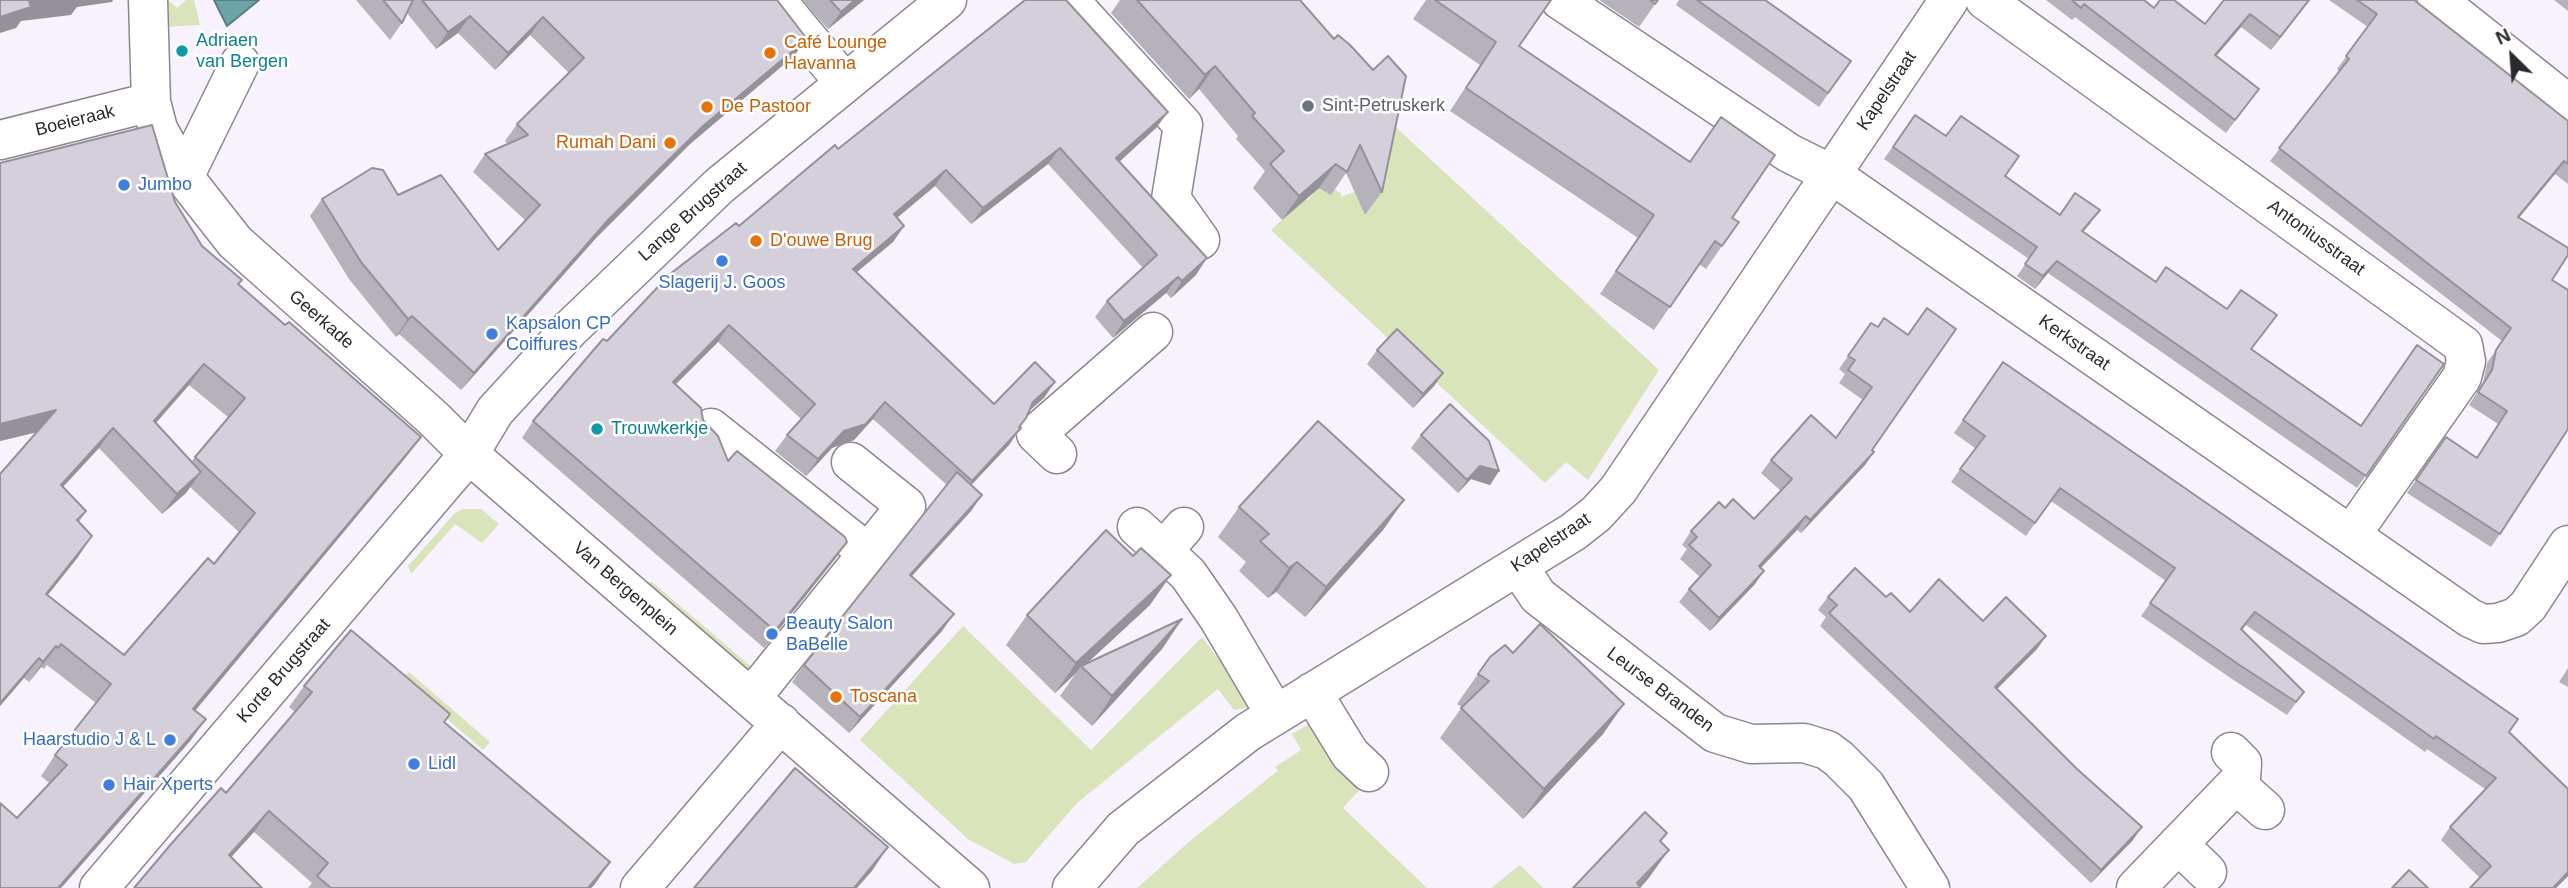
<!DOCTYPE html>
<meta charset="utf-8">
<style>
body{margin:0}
#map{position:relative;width:2568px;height:888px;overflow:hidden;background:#f7f2fd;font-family:Helvetica,sans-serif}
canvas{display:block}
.north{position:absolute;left:2477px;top:21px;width:70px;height:70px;-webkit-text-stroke:5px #fff;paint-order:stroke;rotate:335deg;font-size:19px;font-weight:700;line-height:28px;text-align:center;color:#2b292d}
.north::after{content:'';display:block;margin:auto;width:24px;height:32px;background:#2b292d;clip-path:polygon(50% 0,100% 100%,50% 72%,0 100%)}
</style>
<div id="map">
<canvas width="2568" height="888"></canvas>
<div class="north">N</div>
</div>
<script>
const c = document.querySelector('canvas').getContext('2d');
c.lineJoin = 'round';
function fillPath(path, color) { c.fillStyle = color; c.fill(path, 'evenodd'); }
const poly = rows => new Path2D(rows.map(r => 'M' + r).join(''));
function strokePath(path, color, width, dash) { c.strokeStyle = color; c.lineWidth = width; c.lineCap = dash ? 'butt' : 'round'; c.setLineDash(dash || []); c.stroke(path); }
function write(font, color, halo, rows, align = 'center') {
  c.font = font + ' Helvetica,sans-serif'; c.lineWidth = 5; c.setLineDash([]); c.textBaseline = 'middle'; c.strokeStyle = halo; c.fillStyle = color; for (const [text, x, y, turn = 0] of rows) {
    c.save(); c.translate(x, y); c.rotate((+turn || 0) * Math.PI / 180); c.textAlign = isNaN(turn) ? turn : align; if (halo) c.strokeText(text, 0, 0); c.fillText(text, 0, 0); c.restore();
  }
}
fillPath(poly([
 [161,0,168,0,177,8,186,0,194,0,200,25,163,27],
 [1389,121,1659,370,1588,480,1566,462,1545,483,1271,230,1305,198,1308,200,1323,182,1341,193,1341,197,1354,192,1356,196],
 [463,509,481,509,499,524,482,543,455,524,411,574,408,566,454,514],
 [651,581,755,670,751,674,647,586],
 [963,626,1091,750,1202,637,1254,707,1234,710,1218,689,1077,803,1026,862,1014,864,968,839,860,740],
 [409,672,490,742,483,750,402,680],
 [1311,723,1361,788,1343,808,1427,888,1137,888,1190,841,1275,773,1278,771,1275,767,1301,750,1292,734],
 [1520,865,1543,888,1491,888]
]), '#d9e4bb');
const water = poly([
 [214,0,259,0,227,26,214,0]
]);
fillPath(water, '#6ca4a8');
strokePath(water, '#587f83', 2);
const minor = poly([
 [148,0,151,102,158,129,184,177,235,242,433,418,469,454,970,888],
 [776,0,844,82],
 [1069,0,1183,125,1171,199,1200,240],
 [1560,0,1789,153,1831,174,2470,618,2483,624,2498,623,2516,617,2528,606,2568,545],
 [1985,0,2463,345,2466,361,2462,377,2351,535],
 [2437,0,2568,104],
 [0,140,151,102],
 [184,177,240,63],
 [711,428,868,553],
 [1057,454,1036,434,1153,332],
 [1137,527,1188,574,1219,619,1275,714],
 [1163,551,1184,527],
 [1518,566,1538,596,1715,733,1751,744,1804,743,1827,750,1839,759,1866,786,1930,888],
 [1312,692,1350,754,1369,772],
 [751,698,906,506,851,462],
 [2236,784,2265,810],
 [2178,844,2207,872],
 [99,888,469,454,495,411,570,329,719,186,947,0],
 [640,888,781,723],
 [1072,888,1123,829,1248,732,1573,532,1596,514,1618,490,1949,0],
 [2136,888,2241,779,2242,763,2231,752]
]);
strokePath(minor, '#8b8690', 41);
strokePath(minor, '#fff', 38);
fillPath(poly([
 [356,0,777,0,794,56,690,144,597,237,461,390,399,334,396,337,349,279,310,216,322,199,398,195,498,250,526,221,473,172,485,154,508,144,505,141,517,124,569,73,530,35,495,70,458,33,436,49,407,13,402,23,390,40],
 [802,0,864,0,828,29],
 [1120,0,1300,0,1382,192,1365,215,1346,173,1331,195,1319,188,1282,220,1253,188,1265,171,1236,139,1238,136,1199,89,1189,99,1111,13],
 [1426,0,1551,0,1519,46,1732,218,1722,246,1706,269,1699,264,1654,330,1600,294,1638,238,1450,111,1480,65,1413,19],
 [1599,0,1658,0,1639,27],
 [1679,0,1765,0,1851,61,1819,107,1676,5],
 [2046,0,2144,0,2154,8,2205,24,2310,0,2271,50,2241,27,2216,56,2259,89,2226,133,2075,17,2072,20],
 [2329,0,2414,0,2568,121,2568,184,2555,174,2519,217,2552,280,2500,534,2491,547,2407,493,2446,437,2477,458,2498,424,2469,405,2483,383,2487,363,2502,341,2270,161,2340,72,2337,69,2368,27],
 [2554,0,2568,0,2568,11],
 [1168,112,1156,128,1119,162,1196,275,1171,298,1166,293,1113,338,1095,317,1107,301,1143,268,1048,164,971,224,935,186,897,218,904,226,893,242,857,272,994,404,1044,398,1029,411,1020,427,1021,428,1009,445,971,485,982,495,971,511,912,576,942,631,849,733,792,682,804,665,947,485,873,419,854,440,832,448,806,476,775,451,787,435,801,419,718,342,676,384,703,420,728,461,847,542,835,559,764,648,522,438,533,421,607,341,739,226,838,149],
 [1915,115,2060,215,2091,223,2083,232,2156,282,2227,309,2268,328,2251,349,2361,425,2444,364,2357,488,2048,273,2035,289,2017,276,2029,259,1884,159],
 [0,163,175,202,202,246,406,457,195,711,191,740,61,888,0,888,17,818,49,783,41,776,55,755,96,703,47,665,44,669,41,667,29,682,24,678,0,706,0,474,37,432,0,441],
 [189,385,228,417,191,462,156,423],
 [99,448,162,514,186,493,190,487,240,533,214,564,124,655,47,595,78,557,79,522,86,511,63,487],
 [1871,323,1872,450,1874,452,1865,465,1801,533,1797,530,1761,568,1755,584,1710,631,1679,602,1689,589,1700,577,1680,559,1687,549,1682,545,1691,531,1725,508,1754,519,1781,491,1761,473,1771,460,1836,438,1863,400,1839,383,1845,374,1839,369],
 [1377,350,1443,373,1434,386,1413,408,1367,364],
 [2003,362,2509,732,2568,789,2568,876,2556,888,2470,888,2480,878,2441,840,2450,827,2485,789,2427,749,2425,752,2246,625,2242,630,2304,692,2287,715,2229,677,2141,616,2166,581,2051,501,2026,536,1951,482,1975,448,1954,433],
 [1421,435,1499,471,1490,485,1471,479,1458,493,1411,448],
 [1404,500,1383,530,1305,617,1276,592,1268,598,1239,571,1246,562,1218,537,1239,507],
 [1828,597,1886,597,1910,612,1983,621,2037,649,1997,689,2133,840,2091,883,1820,626,1826,617,1818,610],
 [1150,605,1087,663,1182,619,1162,649,1092,726,1060,696,1076,673,1055,693,1006,645,1027,615],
 [1513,653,1603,734,1523,819,1440,738,1462,707,1457,704,1478,674],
 [2568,668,2568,687,2559,682],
 [304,686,444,722,595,884,591,888,308,888,312,883,254,832,231,857,134,888,226,793,295,712,289,707]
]), '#b6b2bb');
fillPath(poly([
 [40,0,113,0,112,2,77,7,71,15,21,21,16,28,0,33,0,17,29,1],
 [855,0,864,0,828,29,841,12],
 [2309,0,2310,0,2271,50,2280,37],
 [2250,14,2241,27,2206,68,2215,55],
 [470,16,458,33,436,49,448,32],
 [543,17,530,35,495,70,508,53],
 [807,39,794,56,690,144,597,237,461,390,474,373,609,219,702,127],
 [1215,66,1199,89,1189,99,1205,75],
 [1168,112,1156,128,1105,175,1116,158],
 [1060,148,1048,164,971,224,983,208],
 [2564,161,2555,174,2509,230,2518,217],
 [1336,164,1319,188,1282,220,1299,196],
 [946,170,935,186,882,230,894,214],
 [904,226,893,242,841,285,853,269],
 [1207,258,1196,275,1171,298,1182,281],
 [2057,261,2048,273,2035,289,2043,276],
 [1178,277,1166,293,1113,338,1124,321],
 [412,316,399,334,396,337,408,319],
 [729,325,718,342,662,398,673,382],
 [204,364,189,385,139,442,154,421],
 [1443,373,1434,386,1413,408,1423,394],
 [1055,382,1044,398,1021,418,1033,402],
 [885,402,873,419,854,440,832,448,806,476,818,459,844,431],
 [56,410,42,431,0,441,0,424],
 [1026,418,1009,445,960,497,972,481],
 [113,428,99,448,46,505,61,485],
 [421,437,406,457,179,730,193,709],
 [1874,452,1865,465,1801,533,1810,520],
 [1480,466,1499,471,1490,485,1471,479,1458,493,1467,480],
 [201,472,186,493,162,514,177,494],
 [982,495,971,511,898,591,910,575],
 [1404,500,1383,530,1305,617,1326,587],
 [1806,516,1797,530,1750,579,1759,566],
 [92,536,78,557,32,615,46,594],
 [847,542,835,559,764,648,775,631],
 [1297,562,1276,592,1268,598,1289,568],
 [1764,571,1755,584,1710,631,1719,618],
 [1171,575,1150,605,1083,667,1081,666,1076,673,1055,693,1076,663],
 [954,614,942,631,849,733,860,717],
 [1182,619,1162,649,1092,726,1112,696],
 [2046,636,2037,649,1986,700,1995,687],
 [56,646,41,667,29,682,43,662],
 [39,658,24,678,0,706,0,703],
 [1624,704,1603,734,1523,819,1544,789],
 [206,719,191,740,61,888,58,888],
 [269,811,254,832,214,876,229,855],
 [2142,827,2133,840,2091,883,2101,870],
 [888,847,872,871,857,888,854,888],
 [1669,850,1648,879,1640,888,1634,888],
 [610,862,595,884,591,888,588,888],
 [2568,872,2568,876,2556,888,2553,888]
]), '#949199');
const building = poly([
 [0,0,40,0,29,1,31,7,0,17,0,0],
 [383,0,413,0,402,23,383,0],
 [422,0,777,0,807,39,702,127,609,219,474,373,412,316,408,319,361,262,322,199,372,168,383,170,398,195,441,175,498,250,540,205,485,154,528,135,517,124,584,58,543,17,508,53,470,16,448,32,422,0],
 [830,0,855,0,841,12,830,0],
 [1025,0,1066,0,1168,112,1116,158,1207,258,1182,281,1178,277,1124,321,1107,301,1157,255,1060,148,983,208,946,170,894,214,904,226,853,269,994,404,1035,362,1055,382,1033,402,1026,418,1019,427,1021,428,972,481,885,402,866,424,844,431,818,459,787,435,815,404,729,325,673,382,701,408,703,420,718,436,728,461,737,451,845,537,847,542,775,631,533,421,603,339,607,341,670,274,736,223,739,226,835,145,838,149,1025,0],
 [1137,0,1300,0,1334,39,1338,35,1350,45,1373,70,1388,56,1406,76,1382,192,1360,145,1347,172,1336,164,1299,196,1270,164,1284,151,1252,116,1255,113,1215,66,1205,75,1137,0],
 [1435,0,1551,0,1519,46,1690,162,1721,117,1775,155,1732,218,1739,222,1722,246,1715,241,1670,307,1616,271,1654,215,1466,88,1496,42,1435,0],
 [1650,0,1658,0,1655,4,1650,0],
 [1697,0,1765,0,1851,61,1828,93,1697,0],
 [2072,0,2144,0,2154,8,2160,0,2174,0,2205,24,2224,0,2309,0,2280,37,2250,14,2215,55,2259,89,2235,120,2084,4,2081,8,2072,0],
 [2357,0,2414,0,2568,121,2568,164,2564,161,2518,217,2568,248,2568,255,2552,280,2568,290,2568,429,2500,534,2416,480,2446,437,2477,458,2507,411,2478,392,2492,370,2496,350,2511,328,2279,148,2349,59,2346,56,2377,14,2357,0],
 [1915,115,1946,136,1961,116,2019,156,2005,176,2060,215,2075,193,2100,210,2082,231,2156,282,2166,267,2227,309,2241,290,2277,315,2251,349,2361,426,2417,345,2444,364,2366,476,2057,261,2043,276,2025,264,2037,247,1893,147,1915,115],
 [152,125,175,202,202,246,242,280,238,284,285,325,289,322,421,437,193,709,206,719,58,888,0,888,0,803,17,818,67,765,55,755,111,684,61,644,58,648,56,646,43,662,39,658,0,703,0,474,56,410,0,424,0,163,152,125],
 [204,364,245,398,195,457,255,513,214,564,208,558,124,655,46,594,92,536,77,520,86,511,61,485,113,428,177,494,201,472,154,421,204,364],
 [1927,308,1956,329,1872,450,1874,452,1810,520,1806,516,1759,566,1764,571,1719,618,1689,589,1711,565,1689,545,1697,537,1691,531,1719,502,1725,508,1733,499,1754,519,1792,479,1771,460,1811,415,1836,438,1872,387,1848,370,1855,360,1848,356,1871,323,1878,327,1884,318,1908,335,1927,308],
 [1397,329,1443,373,1423,394,1377,350,1397,329],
 [2003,362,2518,719,2509,732,2568,789,2568,872,2553,888,2470,888,2491,866,2450,827,2496,778,2436,736,2434,739,2255,612,2241,629,2304,692,2296,702,2238,664,2150,603,2175,568,2060,488,2035,523,1960,469,1985,436,1963,420,2003,362],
 [1450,404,1489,441,1499,471,1480,466,1467,480,1421,435,1450,404],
 [1318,421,1404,500,1326,587,1297,562,1289,568,1260,541,1269,534,1239,507,1318,421],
 [957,472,982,495,910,575,954,614,860,717,804,665,957,472],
 [1106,530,1133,556,1141,548,1171,575,1076,663,1027,615,1106,530],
 [1855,568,1886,597,1891,593,1910,612,1939,579,1983,621,2006,597,2046,636,1995,687,2077,769,2142,827,2101,870,1829,613,1837,605,1828,597,1855,568],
 [1182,619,1112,696,1081,666,1182,619],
 [1540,624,1624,704,1544,789,1461,708,1489,681,1478,674,1490,657,1505,645,1513,653,1540,624],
 [351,630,450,714,444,722,610,862,588,888,331,888,317,876,328,863,269,811,229,855,262,888,134,888,172,843,221,788,226,793,312,692,304,686,351,630],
 [795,768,888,847,854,888,694,888,795,768],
 [1645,812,1667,833,1660,841,1669,850,1637,883,1640,887,1639,888,1573,888,1645,812],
 [2409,870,2428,888,2392,888,2409,870]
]);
fillPath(building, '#d4cfda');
strokePath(building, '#949199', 2);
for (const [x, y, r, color] of [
 [182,51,7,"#0f9aa8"],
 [770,53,7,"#e8710a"],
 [1308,106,7,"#6b7280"],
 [707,107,7,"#e8710a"],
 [670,143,7,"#e8710a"],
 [124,185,7,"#3f7fe0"],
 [756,241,7,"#e8710a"],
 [722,261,7,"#3f7fe0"],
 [492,334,7,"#3f7fe0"],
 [597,429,7,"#0f9aa8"],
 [772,634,7,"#3f7fe0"],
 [836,697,7,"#e8710a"],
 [170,740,7,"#3f7fe0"],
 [414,764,7,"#3f7fe0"],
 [109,785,7,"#3f7fe0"]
]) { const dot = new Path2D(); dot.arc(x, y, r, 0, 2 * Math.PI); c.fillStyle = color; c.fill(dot); strokePath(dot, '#fff', 2.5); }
write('18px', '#0d838f', '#fff', [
 ["Adriaen",196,41],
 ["van Bergen",196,62],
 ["Trouwkerkje",611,429]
], 'left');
write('18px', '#c56008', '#fff', [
 ["Café Lounge",784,43],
 ["Havanna",784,64],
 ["De Pastoor",721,107],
 ["Rumah Dani",656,143,"right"],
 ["D'ouwe Brug",770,241],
 ["Toscana",850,697]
], 'left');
write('18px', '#2b292d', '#fff', [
 ["Kapelstraat",1887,91,-56],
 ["Boeieraak",75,121,-14],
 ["Lange Brugstraat",693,212,-42],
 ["Antoniusstraat",2316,238,36],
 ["Geerkade",321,320,41],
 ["Kerkstraat",2074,343,35],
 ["Kapelstraat",1551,543,-34],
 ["Van Bergenplein",625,589,41],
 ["Korte Brugstraat",284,671,-49],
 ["Leurse Branden",1660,690,37]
]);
write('18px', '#5b616d', '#fff', [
 ["Sint-Petruskerk",1322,106]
], 'left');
write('18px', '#366cbe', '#fff', [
 ["Jumbo",138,185],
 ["Slagerij J. Goos",722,283,"center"],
 ["Kapsalon CP",506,324],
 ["Coiffures",506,345],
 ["Beauty Salon",786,624],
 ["BaBelle",786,645],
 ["Haarstudio J & L",156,740,"right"],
 ["Lidl",428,764],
 ["Hair Xperts",123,785]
], 'left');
</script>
